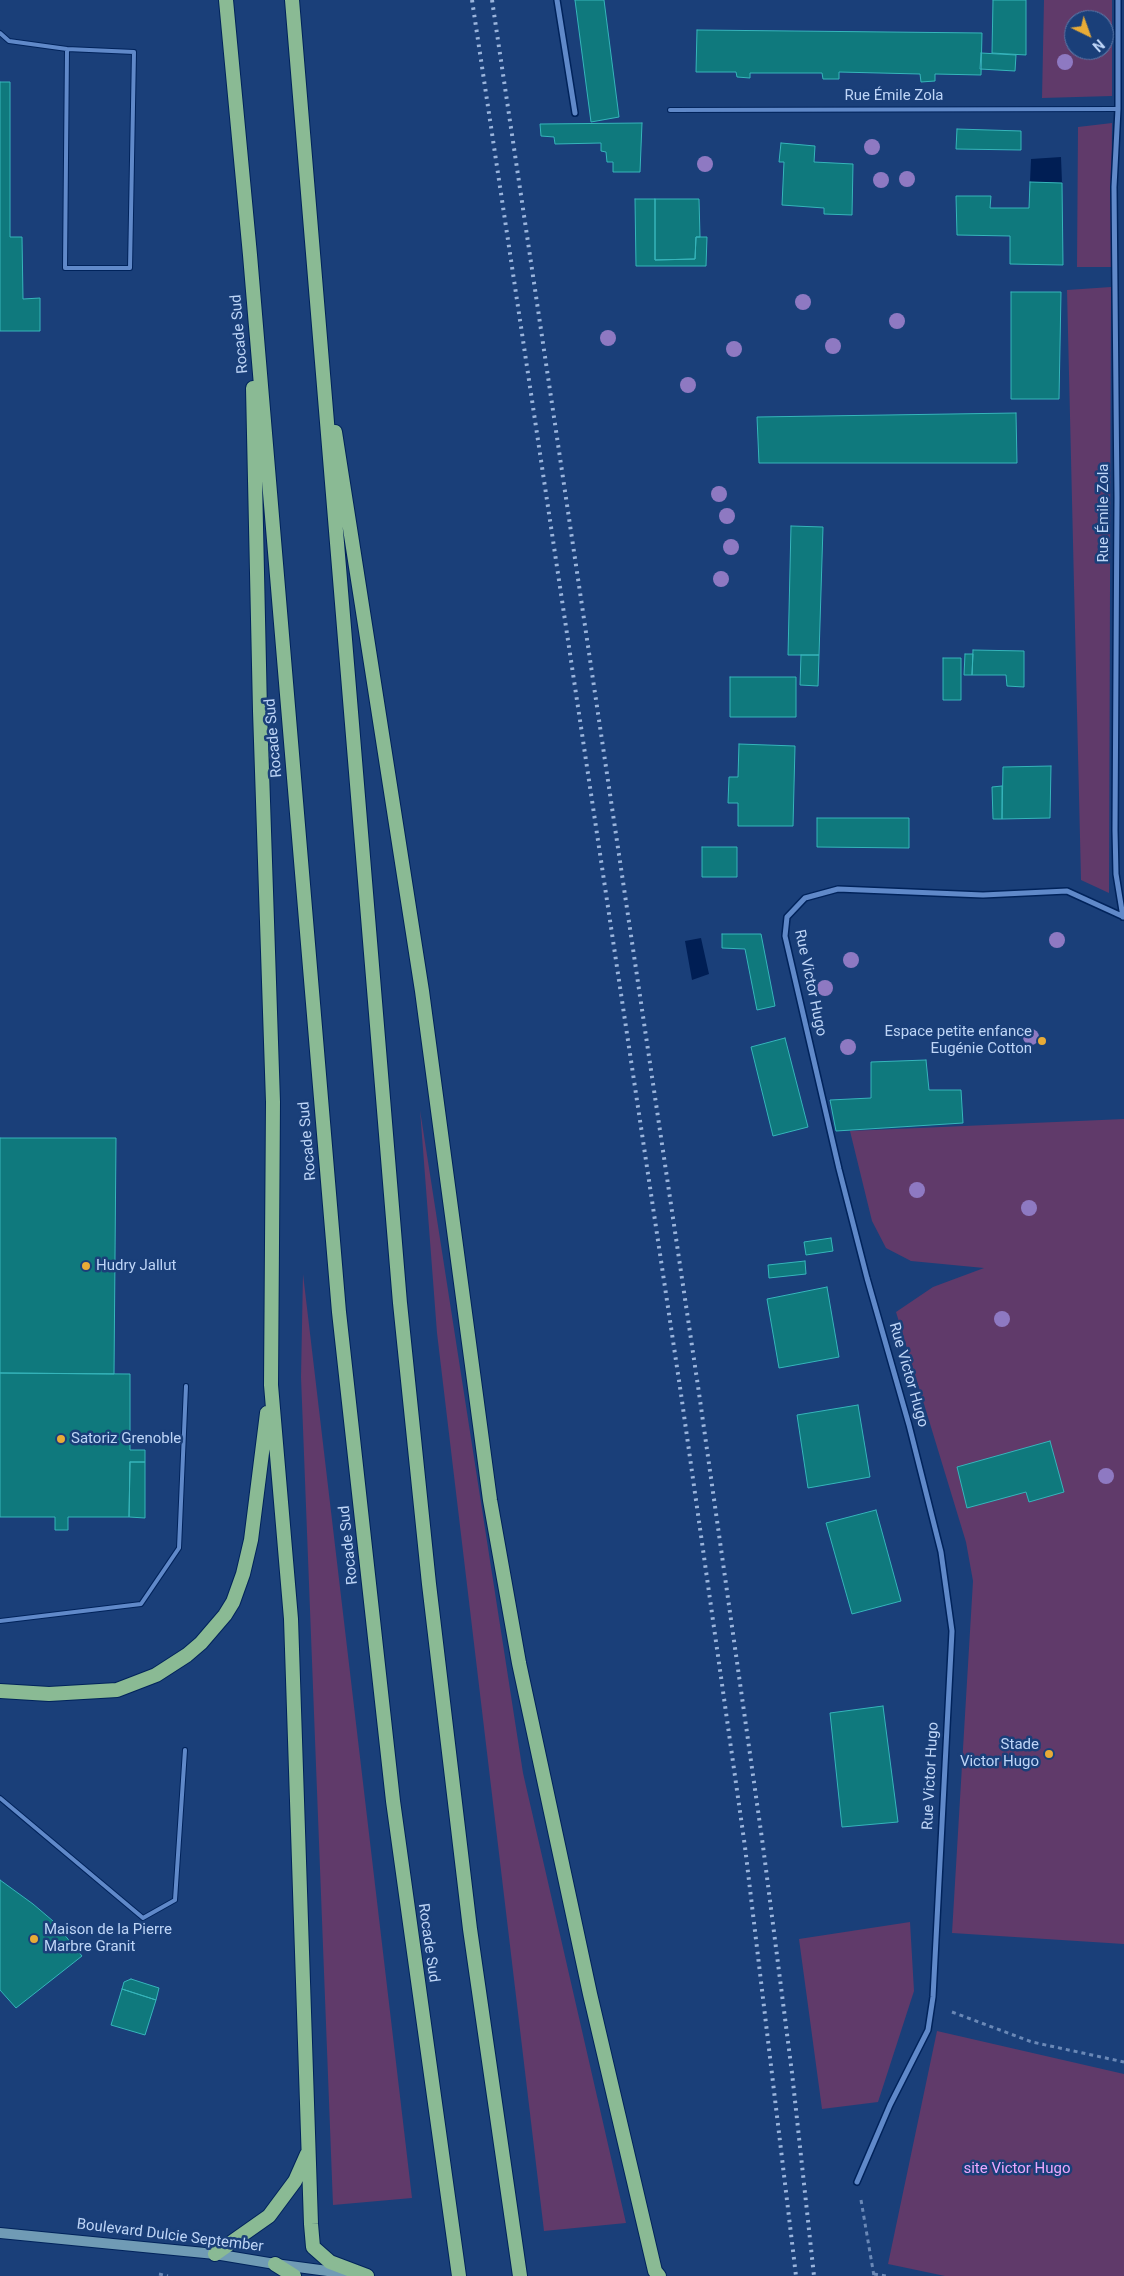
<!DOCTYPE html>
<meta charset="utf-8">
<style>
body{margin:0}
#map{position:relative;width:1124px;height:2276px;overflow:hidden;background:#1a3f79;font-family:Roboto,sans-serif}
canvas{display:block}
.north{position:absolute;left:1064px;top:10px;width:50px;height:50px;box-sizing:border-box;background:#1a3f79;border:1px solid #5c7bab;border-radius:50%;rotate:138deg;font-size:14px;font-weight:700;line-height:20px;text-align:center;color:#bed5f7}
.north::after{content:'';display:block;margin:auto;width:18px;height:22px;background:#e8ab37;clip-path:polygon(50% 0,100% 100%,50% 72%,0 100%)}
</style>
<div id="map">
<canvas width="1124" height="2276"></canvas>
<div class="north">N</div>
</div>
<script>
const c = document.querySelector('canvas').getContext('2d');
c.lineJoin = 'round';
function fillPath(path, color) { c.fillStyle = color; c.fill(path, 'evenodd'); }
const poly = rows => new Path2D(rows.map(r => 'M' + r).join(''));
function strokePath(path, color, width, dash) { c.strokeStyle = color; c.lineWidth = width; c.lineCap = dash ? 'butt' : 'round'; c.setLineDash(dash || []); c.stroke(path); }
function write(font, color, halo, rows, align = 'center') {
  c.font = font + ' Roboto,sans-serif'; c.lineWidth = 5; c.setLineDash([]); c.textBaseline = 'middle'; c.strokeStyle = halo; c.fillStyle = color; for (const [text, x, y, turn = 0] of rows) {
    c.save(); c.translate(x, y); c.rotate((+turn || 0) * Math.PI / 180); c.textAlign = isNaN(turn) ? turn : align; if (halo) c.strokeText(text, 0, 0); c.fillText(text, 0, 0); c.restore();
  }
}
fillPath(poly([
 [1044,0,1112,0,1112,96,1042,98],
 [1074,20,1104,20,1104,50,1074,50],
 [1112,123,1111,267,1077,267,1078,127],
 [1111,287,1109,893,1081,880,1067,290],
 [420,1110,523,1773,626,2223,544,2231,437,1333],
 [1124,1119,1124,1944,952,1933,973,1581,966,1542,896,1312,933,1287,984,1268,911,1261,886,1248,872,1221,850,1131],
 [303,1274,412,2198,333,2205,301,1377],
 [910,1922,914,1991,878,2102,822,2109,799,1939],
 [937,2031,1124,2074,1124,2276,945,2276,888,2264]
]), '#603a6a');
fillPath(poly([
 [1061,157,1062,183,1030,182,1031,159],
 [701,938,709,974,692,980,685,941]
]), '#001e54');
const building = poly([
 [575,0,604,0,619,117,591,122,575,0],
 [993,0,1026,0,1026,55,992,53,993,0],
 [697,30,982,33,981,75,935,74,935,81,921,82,920,74,839,72,839,79,823,79,822,73,750,73,750,78,737,77,736,72,696,72,697,30],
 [981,53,1016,55,1015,71,980,69,981,53],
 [0,82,10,82,10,237,22,237,23,299,40,298,40,331,0,331,0,82],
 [642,123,640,172,613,172,613,162,607,162,606,152,601,151,601,143,555,144,554,137,541,136,540,124,642,123],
 [957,129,1021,131,1021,150,956,149,957,129],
 [781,143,815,146,814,162,853,164,852,215,824,214,824,208,782,205,784,162,779,162,781,143],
 [1030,182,1062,183,1063,265,1010,264,1010,236,957,235,956,196,991,196,990,208,1029,208,1030,182],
 [635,199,655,199,655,260,695,259,696,237,707,237,706,266,636,266,635,199],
 [655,199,699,199,700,237,696,237,695,259,655,260,655,199],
 [1011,292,1061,292,1059,399,1011,399,1011,292],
 [1016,413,1017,463,759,463,757,417,1016,413],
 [791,526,823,527,819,655,788,655,791,526],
 [973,650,1024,651,1024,687,1007,686,1006,675,972,675,973,650],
 [965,654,973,654,972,675,964,675,965,654],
 [801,655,819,655,818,686,800,685,801,655],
 [943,658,961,658,961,700,943,700,943,658],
 [730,677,796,677,796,717,730,717,730,677],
 [739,744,795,746,793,826,738,826,738,803,728,803,729,777,738,777,739,744],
 [1051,766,1050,818,1002,819,1003,767,1051,766],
 [1002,786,1002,819,993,819,992,787,1002,786],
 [817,818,909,818,909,848,817,847,817,818],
 [702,847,737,847,737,877,702,877,702,847],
 [722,934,761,934,775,1006,757,1010,745,949,722,948,722,934],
 [785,1038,808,1127,773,1136,751,1047,785,1038],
 [926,1060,929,1090,961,1090,963,1123,836,1131,830,1100,871,1098,871,1062,926,1060],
 [0,1138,116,1138,114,1374,0,1373,0,1138],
 [831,1238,833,1251,806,1255,804,1242,831,1238],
 [805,1261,806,1274,769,1278,768,1265,805,1261],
 [827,1287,839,1357,779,1368,767,1299,827,1287],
 [0,1373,130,1374,130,1450,145,1450,145,1462,130,1462,129,1517,68,1517,68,1530,55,1530,55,1517,0,1517,0,1373],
 [858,1405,870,1477,808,1488,797,1415,858,1405],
 [1050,1441,1064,1492,1029,1502,1026,1492,967,1508,957,1467,1050,1441],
 [130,1462,145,1462,145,1518,129,1517,130,1462],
 [876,1510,901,1601,852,1614,826,1523,876,1510],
 [883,1706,898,1822,842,1827,830,1713,883,1706],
 [0,1880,33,1904,53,1921,82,1956,16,2008,0,1990,0,1880],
 [131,1979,159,1988,156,2000,122,1989,124,1982,131,1979],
 [122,1989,156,2000,145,2035,111,2025,122,1989]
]);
fillPath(building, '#0f797d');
strokePath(building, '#36b5bb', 1);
const service = poly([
 [0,33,9,41,67,49,134,52,130,268,65,268,67,49],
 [670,110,1118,109],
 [0,1621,141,1604,179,1548,186,1386],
 [0,1798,143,1918,175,1900,185,1750]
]);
const minor = poly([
 [557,0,575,113],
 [1118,0,1118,109,1114,187,1117,498,1115,830,1116,874,1123,917],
 [857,2182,890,2105,928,2030,933,1997,952,1631,941,1552,909,1425,867,1278,839,1169,785,936,787,917,805,898,838,889,983,895,1067,891,1124,917]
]);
const secondary = poly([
 [0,2233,215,2254,275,2264,350,2274]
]);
const trunk = poly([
 [226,0,250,255,339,1312,393,1801,459,2276],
 [292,0,400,1303,429,1584,470,1929,520,2276],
 [253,388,260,711,273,1102,271,1385,291,1619,311,2224,313,2247,330,2262,367,2276],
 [335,432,422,991,490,1500,519,1663,590,1994,655,2271,659,2276],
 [0,1691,49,1694,117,1690,156,1675,187,1655,201,1643,225,1615,233,1602,243,1574,251,1540,267,1413],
 [215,2254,269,2216,295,2181,307,2154],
 [275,2264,294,2276]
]);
strokePath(service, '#00235b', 6);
strokePath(minor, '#00235b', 8);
strokePath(secondary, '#00235b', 12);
strokePath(trunk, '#00235b', 16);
strokePath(poly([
 [952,2012,1032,2042,1124,2062],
 [861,2200,874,2276],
 [159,2274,168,2276],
 [874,2274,886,2276]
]), '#6a88b6', 3, [4, 4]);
strokePath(service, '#6089c9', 4);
strokePath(minor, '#6089c9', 5);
strokePath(secondary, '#709bb5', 10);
strokePath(trunk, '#8aba94', 14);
strokePath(poly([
 [472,0,681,1394,745,1847,796,2276],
 [492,0,699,1393,763,1846,792,2073,814,2276]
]), '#9ab4dc', 4, [2.5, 5]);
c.fillStyle = '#8e79c2';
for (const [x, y] of [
 [1065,62],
 [872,147],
 [705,164],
 [907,179],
 [881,180],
 [803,302],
 [897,321],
 [608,338],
 [833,346],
 [734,349],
 [688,385],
 [719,494],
 [727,516],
 [731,547],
 [721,579],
 [1057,940],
 [851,960],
 [825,988],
 [1031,1037],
 [848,1047],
 [917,1190],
 [1029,1208],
 [1002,1319],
 [1106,1476]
]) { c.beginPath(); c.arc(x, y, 8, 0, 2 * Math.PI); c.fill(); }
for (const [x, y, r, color] of [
 [1042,1041,5,"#e8ab37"],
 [86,1266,5,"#e8ab37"],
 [61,1439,5,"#e8ab37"],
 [1049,1754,5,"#e8ab37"],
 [34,1939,5,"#e8ab37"]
]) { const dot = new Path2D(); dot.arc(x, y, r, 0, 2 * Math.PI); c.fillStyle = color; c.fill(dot); strokePath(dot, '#1a3f79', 2); }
write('15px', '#bed5f7', '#1a3f79', [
 ["Rue Émile Zola",894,96],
 ["Rocade Sud",240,334,-95],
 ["Rue Émile Zola",1104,513,-90],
 ["Rocade Sud",274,738,-95],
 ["Rue Victor Hugo",810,983,78],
 ["Rocade Sud",308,1141,-95],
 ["Rue Victor Hugo",908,1375,74],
 ["Rocade Sud",349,1545,-96],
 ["Rue Victor Hugo",931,1776,-87],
 ["Rocade Sud",428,1943,82],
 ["Boulevard Dulcie September",170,2236,7]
]);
write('15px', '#bed5f7', '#1a3f79', [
 ["Espace petite enfance",1032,1032,"right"],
 ["Eugénie Cotton",1032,1049,"right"],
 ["Hudry Jallut",96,1266],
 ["Satoriz Grenoble",71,1439],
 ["Stade",1039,1745,"right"],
 ["Victor Hugo",1039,1762,"right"],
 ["Maison de la Pierre",44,1930],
 ["Marbre Granit",44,1947]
], 'left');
write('15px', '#eca8fd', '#1a3f79', [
 ["site Victor Hugo",1017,2169]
]);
</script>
